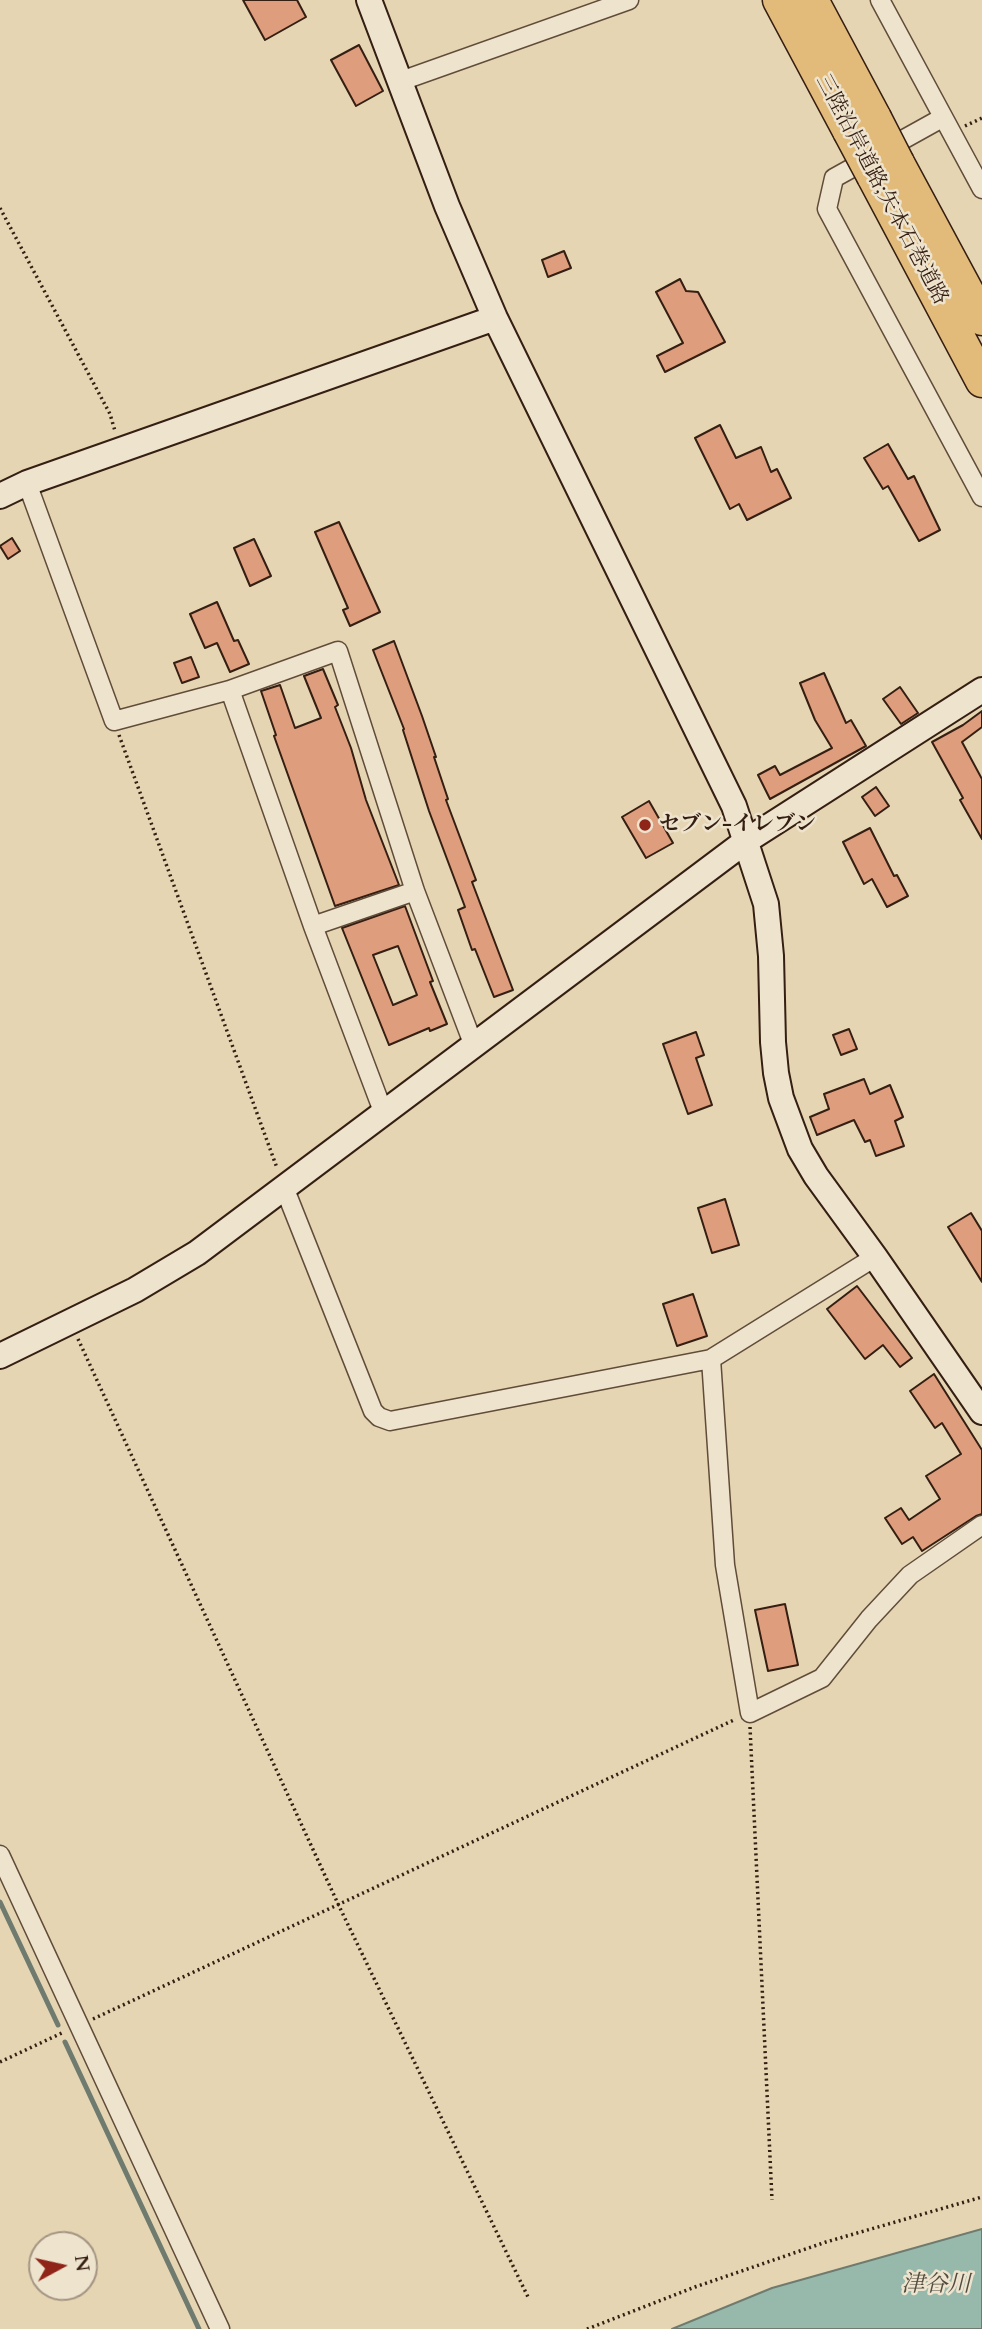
<!DOCTYPE html>
<meta charset="utf-8">
<style>
body{margin:0}
#map{position:relative;width:982px;height:2329px;overflow:hidden;background:#e5d5b3;font-family:Cardo,serif}
canvas{display:block}
.north{position:absolute;left:28px;top:2231px;width:70px;height:70px;box-sizing:border-box;background:#eee4ce;border:2px solid #a49583;border-radius:50%;rotate:82deg;font-size:19px;font-weight:700;line-height:28px;text-align:center;color:#351e12}
.north::after{content:'';display:block;margin:auto;width:24px;height:32px;background:#8f2418;clip-path:polygon(50% 0,100% 100%,50% 72%,0 100%)}
</style>
<div id="map">
<canvas width="982" height="2329"></canvas>
<div class="north">N</div>
</div>
<script>
const c = document.querySelector('canvas').getContext('2d');
c.lineJoin = 'round';
function fillPath(path, color) { c.fillStyle = color; c.fill(path, 'evenodd'); }
const poly = rows => new Path2D(rows.map(r => 'M' + r).join(''));
function strokePath(path, color, width, dash) { c.strokeStyle = color; c.lineWidth = width; c.lineCap = dash ? 'butt' : 'round'; c.setLineDash(dash || []); c.stroke(path); }
function write(font, color, halo, rows, align = 'center') {
  c.font = font + ' Cardo,"Noto Serif JP",serif'; c.lineWidth = 5; c.setLineDash([]); c.textBaseline = 'middle'; c.strokeStyle = halo; c.fillStyle = color; for (const [text, x, y, turn = 0] of rows) {
    c.save(); c.translate(x, y); c.rotate((+turn || 0) * Math.PI / 180); c.textAlign = isNaN(turn) ? turn : align; if (halo) c.strokeText(text, 0, 0); c.fillText(text, 0, 0); c.restore();
  }
}
const water = poly([
 [982,2229,982,2329,672,2329,772,2288,982,2229]
]);
fillPath(water, '#96b9ac');
strokePath(water, '#6f7b6e', 2);
strokePath(poly([
 [0,1902,58,2025],
 [65,2042,199,2329]
]), '#6f7b6e', 5);
const building = poly([
 [243,0,297,0,306,17,265,40,243,0],
 [359,45,383,91,356,106,331,60,359,45],
 [564,251,571,268,548,277,542,260,564,251],
 [680,279,686,291,698,292,725,342,665,372,657,356,683,343,656,292,680,279],
 [720,425,736,458,761,447,771,472,777,469,791,498,747,520,739,504,730,509,695,438,720,425],
 [888,444,908,479,914,476,940,530,919,541,888,486,883,489,864,458,888,444],
 [339,522,380,612,350,626,343,610,348,608,315,532,339,522],
 [12,538,20,551,8,559,0,546,12,538],
 [254,539,271,576,250,586,234,548,254,539],
 [217,602,234,641,238,640,249,664,230,672,217,643,205,648,190,614,217,602],
 [394,641,422,716,436,757,434,757,448,799,446,800,476,880,472,882,513,990,494,997,475,949,472,950,458,910,465,907,429,811,403,730,404,729,373,650,394,641],
 [191,657,199,677,182,683,174,663,191,657],
 [323,669,338,705,335,707,351,748,366,800,399,885,335,906,274,736,276,735,261,691,280,685,295,728,321,718,304,676,323,669],
 [824,673,846,723,851,720,866,746,770,799,758,775,775,766,780,775,832,748,815,720,800,683,824,673],
 [900,687,918,713,901,724,883,699,900,687],
 [982,711,982,727,962,742,982,779,982,839,960,800,963,798,932,742,963,725,982,711],
 [876,787,889,806,875,816,862,797,876,787],
 [649,801,673,843,646,858,622,817,649,801],
 [870,828,894,876,897,875,908,896,887,907,872,879,864,884,843,842,870,828],
 [405,906,433,981,430,982,447,1024,430,1031,429,1028,389,1045,342,928,405,906],
 [398,946,417,995,393,1005,373,955,398,946],
 [849,1029,857,1049,841,1055,833,1035,849,1029],
 [696,1032,704,1055,696,1058,712,1105,688,1114,663,1044,696,1032],
 [864,1079,870,1094,890,1085,903,1117,895,1121,904,1146,876,1156,870,1140,865,1142,854,1120,817,1135,810,1117,829,1109,824,1094,864,1079],
 [725,1199,739,1245,712,1253,698,1208,725,1199],
 [971,1213,982,1231,982,1282,948,1227,971,1213],
 [857,1286,912,1358,900,1367,883,1345,865,1359,827,1309,857,1286],
 [693,1294,707,1336,677,1346,663,1304,693,1294],
 [934,1374,982,1450,982,1514,976,1516,922,1551,913,1537,902,1544,885,1518,901,1508,909,1520,940,1499,926,1476,961,1454,942,1423,935,1428,910,1391,934,1374],
 [785,1604,798,1665,768,1671,755,1610,785,1604]
]);
fillPath(building, '#de9d7c');
strokePath(building, '#351e12', 2);
const street = poly([
 [880,0,982,189],
 [401,81,629,0],
 [942,118,834,178,827,209,982,497],
 [27,483,114,721,230,690,338,651,415,891,474,1046],
 [230,690,313,926,384,1114],
 [313,926,415,891],
 [284,1187,373,1411,379,1417,390,1421,711,1359,875,1257],
 [711,1359,725,1565,750,1713,822,1678,869,1619,910,1575,982,1525],
 [0,1855,220,2329]
]);
const secondary = poly([
 [369,0,447,206,495,318,734,806,766,904,771,956,773,1042,776,1073,781,1098,800,1149,816,1176,875,1257,982,1412],
 [0,496,27,483,495,318],
 [0,1356,135,1290,197,1253,746,841,982,690]
]);
const highway = poly([
 [779,0,849,131],
 [812,0,875,118],
 [898,163,982,319],
 [873,176,982,381]
]);
strokePath(street, '#614c3a', 21);
strokePath(secondary, '#351e12', 28);
strokePath(highway, '#351e12', 35);
strokePath(poly([
 [965,126,982,118],
 [0,208,110,414,115,431],
 [119,735,277,1168],
 [78,1339,339,1906,528,2297],
 [750,1727,772,2200],
 [93,2019,736,1719],
 [0,2062,64,2032],
 [587,2329,695,2287,826,2242,982,2197]
]), '#351e12', 3.5, [2, 3.5]);
strokePath(street, '#eee4ce', 18);
strokePath(secondary, '#eee4ce', 24);
strokePath(highway, '#e2ba7a', 32);
const highwayBridge = poly([
 [875,118,898,163],
 [849,131,873,176]
]);
strokePath(highwayBridge, '#351e12', 35, []);
strokePath(highwayBridge, '#e2ba7a', 32);
for (const [x, y, r, color] of [
 [645,825,7,"#8f2418"]
]) { const dot = new Path2D(); dot.arc(x, y, r, 0, 2 * Math.PI); c.fillStyle = color; c.fill(dot); strokePath(dot, '#eee4ce', 2.5); }
write('21px', '#351e12', '#eee4ce', [
 ["三陸沿岸道路;矢本石巻道路",881,190,62]
]);
write('bold 21px', '#351e12', '#eee4ce', [
 ["セブン-イレブン",659,825]
], 'left');
write('italic 23px', '#524c40', '#eee4ce', [
 ["津谷川",936,2286]
]);
</script>
